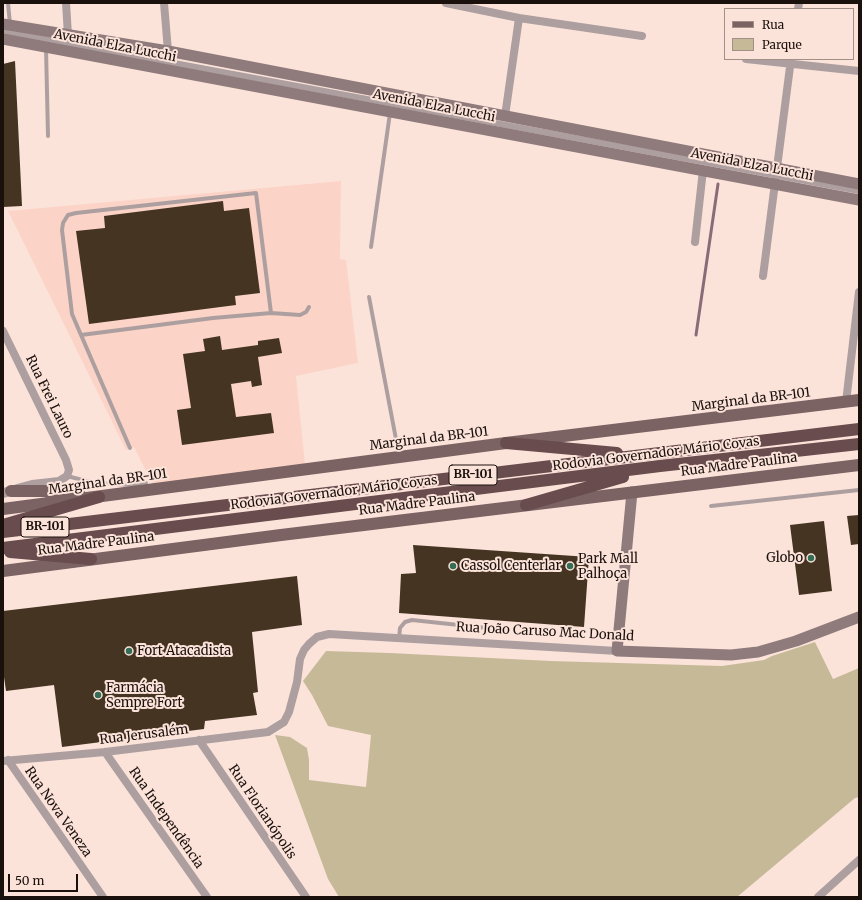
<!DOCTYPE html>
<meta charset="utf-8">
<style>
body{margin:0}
#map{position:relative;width:862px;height:900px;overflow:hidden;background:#fce3da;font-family:Merriweather,serif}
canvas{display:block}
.frame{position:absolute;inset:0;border:4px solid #1a100c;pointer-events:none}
.legend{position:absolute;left:724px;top:8px;width:130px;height:52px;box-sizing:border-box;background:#fce3da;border:1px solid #a28f88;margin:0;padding:5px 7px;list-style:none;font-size:12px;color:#1a100c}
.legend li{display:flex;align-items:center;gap:8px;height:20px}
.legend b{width:20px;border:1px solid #a28f88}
.scale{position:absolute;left:8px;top:874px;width:70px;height:18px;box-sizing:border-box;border:2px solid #1a100c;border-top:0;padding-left:5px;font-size:12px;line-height:14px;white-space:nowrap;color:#1a100c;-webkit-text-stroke:3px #fce3da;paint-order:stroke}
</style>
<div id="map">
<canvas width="862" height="900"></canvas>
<div class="frame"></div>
<ul class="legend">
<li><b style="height:5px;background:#7b6263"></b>Rua</li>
<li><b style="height:11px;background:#c6b998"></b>Parque</li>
</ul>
<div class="scale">50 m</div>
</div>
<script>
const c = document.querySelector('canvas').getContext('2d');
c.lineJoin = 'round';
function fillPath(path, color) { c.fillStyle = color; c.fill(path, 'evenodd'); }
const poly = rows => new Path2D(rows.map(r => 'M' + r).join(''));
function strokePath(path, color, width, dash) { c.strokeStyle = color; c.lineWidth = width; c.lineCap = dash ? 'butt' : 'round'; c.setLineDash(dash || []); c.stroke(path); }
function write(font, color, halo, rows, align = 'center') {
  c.font = font + ' Merriweather,serif'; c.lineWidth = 4; c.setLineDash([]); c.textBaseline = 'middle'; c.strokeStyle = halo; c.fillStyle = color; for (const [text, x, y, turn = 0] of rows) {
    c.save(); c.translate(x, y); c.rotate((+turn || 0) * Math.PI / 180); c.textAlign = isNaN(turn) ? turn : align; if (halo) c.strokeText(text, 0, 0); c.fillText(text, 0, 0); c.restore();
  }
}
fillPath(poly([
 [341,181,340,259,346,260,358,363,296,376,305,464,153,485,134,447,126,450,8,211]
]), '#fbd4c7');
fillPath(poly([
 [815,642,833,679,859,668,859,797,855,798,737,897,339,897,328,879,275,735,290,737,307,748,309,760,309,780,366,787,371,735,328,726,312,695,303,681,326,651,390,653,551,661,722,666,764,660,772,656]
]), '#c6b998');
strokePath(poly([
 [696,335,718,184]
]), '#8a6c78', 3);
fillPath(poly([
 [15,61,22,206,3,207,3,64],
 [223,201,224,211,249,208,260,293,235,296,236,305,89,324,76,231,105,228,104,216],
 [220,336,222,350,258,345,258,341,279,338,282,353,258,357,262,385,252,387,251,381,231,384,236,417,271,413,274,433,182,445,177,410,191,408,183,354,205,351,203,339],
 [859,515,859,544,851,545,847,516],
 [824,521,832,591,799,595,790,525],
 [413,545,589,557,584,627,399,613,401,574,416,573],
 [297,576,302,625,252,632,258,692,253,693,257,715,205,721,204,729,62,747,54,685,6,691,3,670,3,611]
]), '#463423');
strokePath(poly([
 [8,3,10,24],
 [46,48,48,136],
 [371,247,390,113],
 [369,297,399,455],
 [271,313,300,315,306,312,309,307],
 [81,335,213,318,271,313,256,193,76,213,68,215,63,223,62,230,72,314,81,335,130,448],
 [67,476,94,483,132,485,146,483],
 [711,506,859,490],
 [399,638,400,628,405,622,412,620,506,630]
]), '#ad9fa0', 4);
strokePath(poly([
 [3,31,859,191]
]), '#ad9fa0', 6);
strokePath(poly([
 [66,3,68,35],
 [164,3,168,51],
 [446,3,519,18,642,36],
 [798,9,799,3],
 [746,59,859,71],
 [505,116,519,18],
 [695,242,703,170],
 [763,276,791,59],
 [3,331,66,460,69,470,67,476,59,481,32,484,17,488],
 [846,402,859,292],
 [199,740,306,897],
 [105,752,207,897],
 [8,760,103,897],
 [3,761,105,752,268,732,284,722,289,712,297,682,300,659,304,650,309,644,317,637,329,634,617,651],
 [818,897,859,860]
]), '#ad9fa0', 8);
strokePath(poly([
 [3,493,11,491]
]), '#ad9fa0', 10);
strokePath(poly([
 [3,24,168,51,859,184],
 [3,39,859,200],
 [632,492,617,651,731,655,758,652,796,641,859,617]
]), '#907b7c', 11);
strokePath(poly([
 [11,491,45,491,80,495],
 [3,509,506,443,859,400],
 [3,571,281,535,859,465]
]), '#7b6263', 12);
strokePath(poly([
 [506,443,617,453],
 [526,505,623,477],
 [3,525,99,497],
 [3,532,859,429],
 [3,548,660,466,859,444],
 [10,552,91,559]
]), '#684c4e', 12);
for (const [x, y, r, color] of [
 [811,558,4,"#346e57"],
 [453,566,4,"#346e57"],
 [570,566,4,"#346e57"],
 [129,651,4,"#346e57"],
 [98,695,4,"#346e57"]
]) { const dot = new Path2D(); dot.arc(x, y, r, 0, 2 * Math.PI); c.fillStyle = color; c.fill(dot); strokePath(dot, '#fce3da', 1.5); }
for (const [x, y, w] of [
 [473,475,48],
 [45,527,48]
]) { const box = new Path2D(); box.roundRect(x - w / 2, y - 10, w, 20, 3); c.fillStyle = '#fce3da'; c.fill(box); strokePath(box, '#1a100c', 1); }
write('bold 12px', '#1a100c', null, [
 ["BR-101",473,475],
 ["BR-101",45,527]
]);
write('13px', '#1a100c', '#fce3da', [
 ["Avenida Elza Lucchi",115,46,11],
 ["Avenida Elza Lucchi",434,106,11],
 ["Avenida Elza Lucchi",752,165,11],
 ["Rua Frei Lauro",49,397,64],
 ["Marginal da BR-101",751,400,-7],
 ["Marginal da BR-101",429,439,-7],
 ["Rodovia Governador Mário Covas",656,454,-7],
 ["Rua Madre Paulina",739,465,-7],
 ["Marginal da BR-101",108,482,-8],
 ["Rodovia Governador Mário Covas",334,493,-7],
 ["Rua Madre Paulina",417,504,-7],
 ["Rua Madre Paulina",96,544,-7],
 ["Rua João Caruso Mac Donald",545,632,3],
 ["Rua Jerusalém",144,735,-7],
 ["Rua Nova Veneza",58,812,55],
 ["Rua Florianópolis",262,812,56],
 ["Rua Independência",166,818,55]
]);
write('13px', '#1a100c', '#fce3da', [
 ["Globo",803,558,"right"],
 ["Park Mall",578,559],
 ["Palhoça",578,574],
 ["Cassol Centerlar",461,566],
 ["Fort Atacadista",137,651],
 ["Farmácia",106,688],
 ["Sempre Fort",106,703]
], 'left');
</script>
